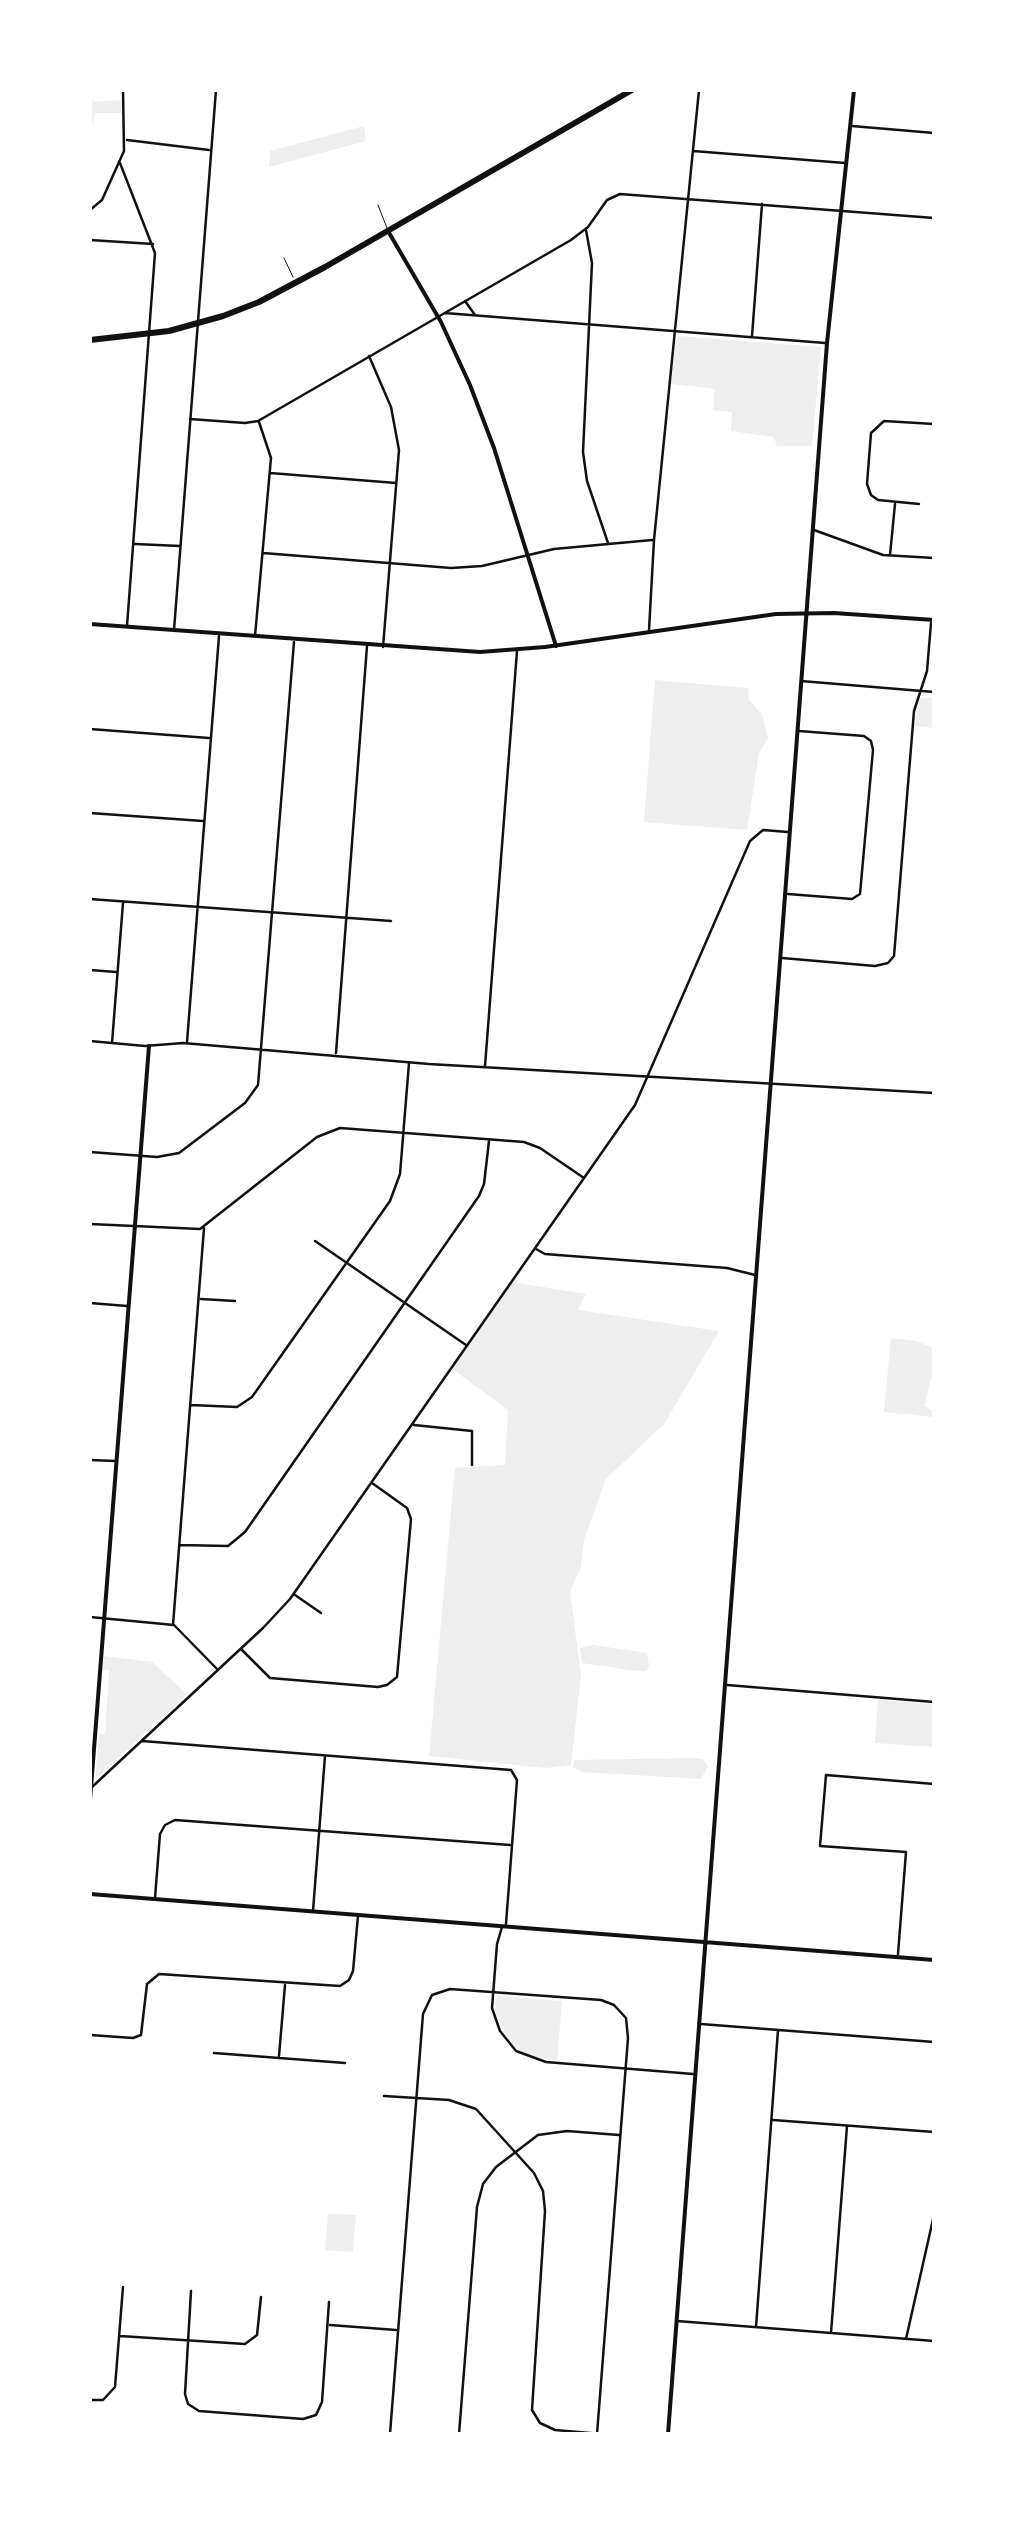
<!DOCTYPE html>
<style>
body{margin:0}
#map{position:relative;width:1024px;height:2524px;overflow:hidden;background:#fff;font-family:"Exo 2",sans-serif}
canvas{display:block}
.frame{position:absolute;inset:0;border:92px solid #fff;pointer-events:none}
</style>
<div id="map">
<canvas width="1024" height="2524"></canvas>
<div class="frame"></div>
</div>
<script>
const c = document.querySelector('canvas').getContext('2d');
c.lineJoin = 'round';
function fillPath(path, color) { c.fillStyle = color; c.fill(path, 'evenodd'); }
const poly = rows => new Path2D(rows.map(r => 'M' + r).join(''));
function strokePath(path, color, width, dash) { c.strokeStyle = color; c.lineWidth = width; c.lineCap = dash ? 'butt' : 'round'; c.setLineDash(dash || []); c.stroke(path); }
fillPath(poly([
 [90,90,94,102,121,100,122,113,95,113,90,138],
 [364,126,366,141,269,167,270,151],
 [679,336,821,347,812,446,777,446,774,437,731,431,732,412,713,410,715,389,671,384,676,341],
 [655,680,748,688,749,700,762,714,768,738,759,753,747,830,644,822],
 [934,697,934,728,915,726,920,698],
 [512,1282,586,1294,578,1310,719,1331,664,1424,606,1479,584,1540,581,1566,570,1592,581,1675,571,1765,546,1768,429,1756,455,1468,505,1465,508,1410,451,1368],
 [891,1338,917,1341,934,1349,934,1368,924,1406,934,1411,934,1417,884,1412],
 [593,1645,647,1653,649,1666,646,1671,637,1671,582,1663,580,1648],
 [104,1656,152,1662,187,1694,95,1780,99,1734,105,1734,109,1675,109,1670,103,1670],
 [878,1700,934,1704,934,1747,875,1743],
 [695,1758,702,1759,708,1766,701,1779,582,1772,572,1767,575,1760],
 [497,1996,562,2001,557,2061,527,2055,511,2044,495,2013],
 [328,2214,356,2215,353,2252,325,2250]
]), '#eee');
strokePath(poly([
 [378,205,387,228],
 [284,258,293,277]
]), '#111', 1);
strokePath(poly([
 [852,126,934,133],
 [127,140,209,150],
 [693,151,845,163],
 [120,163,155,253,127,626],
 [90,210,102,200,124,151,123,90],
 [586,230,592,263,583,452,587,481,608,543],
 [90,240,153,244],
 [465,301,475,315],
 [445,313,825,343],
 [752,336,762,204],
 [369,356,391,407,399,450,383,647],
 [190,419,245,423,258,421,571,240,588,227,607,200,620,194,934,218],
 [270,473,396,483],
 [919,504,878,500,871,495,867,484,871,433,884,421,934,424],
 [814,530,883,555,934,558],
 [135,544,180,546],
 [263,553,451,568,482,566,554,549,652,540],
 [890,555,895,504],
 [174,630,216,90],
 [649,630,654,540,699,90],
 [255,636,271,458,259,422],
 [801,681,934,692],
 [90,729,209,738],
 [90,813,203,821],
 [788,894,852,899,860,894,873,750,871,741,864,736,799,731],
 [90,899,391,921],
 [782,958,875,966,888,963,894,956,914,711,927,671,931,623],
 [90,970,116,972],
 [90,1041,145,1046,183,1043,429,1064,934,1093],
 [187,1042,219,636],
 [112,1043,123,903],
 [336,1053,367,646],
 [485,1066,517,651],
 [90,1152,157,1157,179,1153,245,1103,258,1085,294,642],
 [90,1224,200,1229,317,1137,340,1128,524,1142,540,1148,584,1178],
 [315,1241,466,1345],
 [536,1249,545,1254,727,1268,755,1275],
 [201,1299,235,1301],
 [90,1303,127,1306],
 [191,1405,237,1407,252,1397,390,1201,400,1174,409,1063],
 [414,1425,472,1431,472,1465],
 [90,1460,115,1461],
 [180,1545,228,1546,245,1532,479,1196,484,1184,489,1141],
 [295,1595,321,1613],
 [90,1617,174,1625,218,1670],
 [173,1625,204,1228],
 [241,1649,270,1678,378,1687,387,1685,397,1677,411,1519,407,1508,372,1483],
 [727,1685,934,1702],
 [142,1741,511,1770,517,1780,506,1924],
 [92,1787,263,1628,290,1599,635,1105,750,841,763,830,788,832],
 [155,1898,160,1834,165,1825,175,1820,510,1845],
 [313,1911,325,1756],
 [502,1927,497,1944,492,2008,500,2031,516,2051,546,2062,693,2074],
 [898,1954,906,1852,820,1846,826,1775,934,1784],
 [701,2024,934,2042],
 [90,2035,133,2038,141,2035,147,1984,159,1974,340,1986,349,1980,353,1971,358,1916],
 [214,2053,345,2063],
 [279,2056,285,1985],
 [384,2096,449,2100,476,2109,534,2173,543,2191,545,2211,532,2410,540,2423,555,2430,602,2434],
 [773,2120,934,2132],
 [191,2291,185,2394,188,2404,199,2411,303,2419,316,2415,322,2402,329,2302],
 [677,2321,934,2341],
 [330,2325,396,2330],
 [756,2327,778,2030],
 [831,2333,847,2126],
 [120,2336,245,2344,257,2335,261,2297],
 [906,2339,934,2215],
 [90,2400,103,2400,115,2387,123,2287],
 [390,2434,423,2014,432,1995,450,1989,601,2000,614,2005,626,2018,628,2038,597,2434],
 [459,2434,477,2207,483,2184,496,2167,538,2135,567,2131,619,2135]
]), '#111', 2.5);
strokePath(poly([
 [388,231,441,322,470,385,494,448,556,646],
 [90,1800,149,1046],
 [90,1894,934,1960],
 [668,2434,827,343,854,90]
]), '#111', 4);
strokePath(poly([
 [90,624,480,652,545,647,776,614,834,613,934,620]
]), '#111', 4);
strokePath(poly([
 [90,340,169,331,223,316,259,302,325,267,632,90]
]), '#111', 6);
</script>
